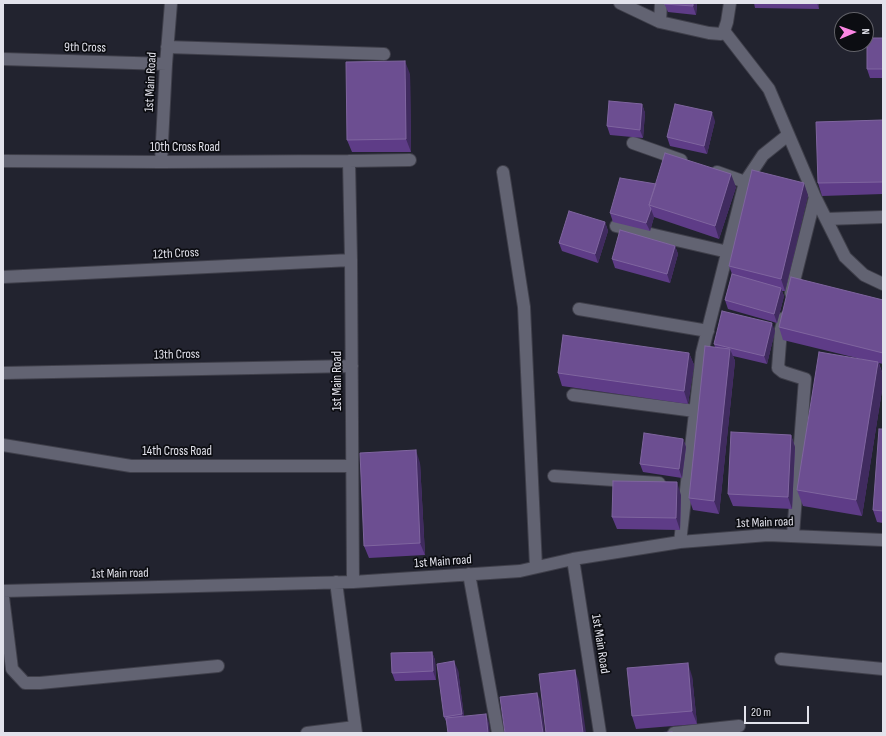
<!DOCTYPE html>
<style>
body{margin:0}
#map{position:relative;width:886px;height:736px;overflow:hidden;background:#22232f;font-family:"Sofia Sans Condensed",sans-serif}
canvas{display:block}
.frame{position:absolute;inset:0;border:4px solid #e2e2eb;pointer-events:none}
.north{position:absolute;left:834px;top:12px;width:40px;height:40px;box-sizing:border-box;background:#0c0d12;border:1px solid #626269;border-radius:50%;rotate:88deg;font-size:11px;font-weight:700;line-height:16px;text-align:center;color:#e2e2eb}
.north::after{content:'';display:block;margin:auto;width:14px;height:18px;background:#fc86e3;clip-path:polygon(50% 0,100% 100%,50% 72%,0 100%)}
.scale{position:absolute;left:744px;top:706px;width:65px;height:18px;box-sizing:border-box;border:2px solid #e2e2eb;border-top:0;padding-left:5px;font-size:12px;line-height:14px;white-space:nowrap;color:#e2e2eb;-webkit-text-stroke:3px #0c0d12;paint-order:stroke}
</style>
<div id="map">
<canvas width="886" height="736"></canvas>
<div class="frame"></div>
<div class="north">N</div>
<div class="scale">20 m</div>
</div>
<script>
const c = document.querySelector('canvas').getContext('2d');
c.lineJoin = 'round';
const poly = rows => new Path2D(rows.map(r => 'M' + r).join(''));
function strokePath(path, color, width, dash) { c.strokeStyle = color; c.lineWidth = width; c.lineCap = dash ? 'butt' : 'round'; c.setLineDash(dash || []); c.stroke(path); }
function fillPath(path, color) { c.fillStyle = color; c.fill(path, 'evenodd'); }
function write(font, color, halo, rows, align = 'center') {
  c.font = font + ' "Sofia Sans Condensed",sans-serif'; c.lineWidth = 3.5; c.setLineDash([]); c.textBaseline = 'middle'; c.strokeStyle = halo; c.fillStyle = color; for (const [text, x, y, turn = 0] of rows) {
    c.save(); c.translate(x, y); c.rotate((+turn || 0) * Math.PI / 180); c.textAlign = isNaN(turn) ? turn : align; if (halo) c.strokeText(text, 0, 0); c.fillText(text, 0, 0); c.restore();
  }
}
const minor = poly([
 [620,3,660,22,709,33,721,34,724,31,727,22,730,3],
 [660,22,661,3],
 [724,31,769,89,815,197,845,257,864,275,883,284],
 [167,47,384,54],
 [3,59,166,64],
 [633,143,681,160],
 [3,161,161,162,349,161,351,260,353,582],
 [349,161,410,160],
 [161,162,166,64,171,3],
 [503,172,524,307,536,567],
 [717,172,745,182],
 [826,219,883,217],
 [616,226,728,252],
 [3,277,351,260],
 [791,293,815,197],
 [579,309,708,331],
 [784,318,781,329,778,368,783,372,805,379,793,535],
 [3,373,352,366],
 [573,395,695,411],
 [3,445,131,466,352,466],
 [554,476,659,483],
 [680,542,702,353,745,182,763,155,788,135],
 [573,559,600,733],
 [469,574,498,733],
 [336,582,356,733],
 [3,591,353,582,520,571,573,559,680,542,768,535,883,540],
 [3,597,12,669,25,683,40,683,218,666],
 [781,659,883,669],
 [307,733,355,727],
 [674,733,739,726]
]);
strokePath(minor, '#3f3f4a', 14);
strokePath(minor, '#626372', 12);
fillPath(poly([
 [664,3,697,3,696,15,668,12],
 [754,3,819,3,819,9,755,8],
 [883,38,883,78,870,78,867,69],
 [410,74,411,152,352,152,347,140],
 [642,104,645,113,643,138,610,135,607,126],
 [883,120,883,194,822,196,818,183],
 [715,121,707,154,670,146,667,137],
 [656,184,736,187,719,239,654,217,650,231,613,222,610,213],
 [808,195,785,291,782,291,784,296,777,323,728,309,725,300,732,274,729,266],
 [605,222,608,231,598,263,562,251,559,243],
 [675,246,678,254,670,283,615,268,612,259],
 [883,300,883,364,879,363,883,375,883,384,862,516,803,506,797,490,865,360,783,340,779,327],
 [775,331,767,364,733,356,735,361,719,514,693,510,689,498,715,347,714,344],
 [689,353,694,365,688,404,562,386,558,373],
 [883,429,883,523,877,522,873,510],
 [791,435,795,447,792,509,733,506,728,494],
 [683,439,686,447,682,478,643,472,640,464],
 [420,463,425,555,369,558,364,546],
 [681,495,680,530,617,529,612,517],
 [432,652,435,660,436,680,395,681,392,673],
 [458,670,464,717,489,723,447,723,444,717],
 [692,676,697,724,636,729,632,716]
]), '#5e3c87');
fillPath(poly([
 [693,3,697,3,696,15,693,6],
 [817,3,819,3,819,9],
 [405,61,410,74,411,152,406,139],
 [642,104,645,113,643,138,640,130],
 [712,112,715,121,707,154,704,146],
 [731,174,736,187,719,239,715,226],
 [804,183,808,195,785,291,781,279],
 [651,209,654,217,650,231,646,223],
 [605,222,608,231,598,263,595,254],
 [675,246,678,254,670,283,667,274],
 [781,288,784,296,777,323,774,314],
 [772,323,775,331,767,364,764,356],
 [730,349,735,361,719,514,714,501],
 [689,353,694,365,688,404,684,391],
 [878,362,883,375,883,384,862,516,856,500],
 [791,435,795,447,792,509,788,497],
 [683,439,686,447,682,478,679,469],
 [416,450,420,463,425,555,420,543],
 [677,482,681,495,680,530,676,518],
 [432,652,435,660,436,680,433,671],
 [454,661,458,670,465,723,462,714],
 [688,663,692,676,697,724,692,711],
 [575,670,579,682,586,733,583,733],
 [537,693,541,701,545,733,543,733],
 [486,714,489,723,490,733,488,733]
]), '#402b5f');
const building = poly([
 [664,3,693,3,693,6,664,4,664,3],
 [867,38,883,38,883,69,867,69,867,38],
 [405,61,406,139,347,140,346,62,405,61],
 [609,101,642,104,640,130,607,126,609,101],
 [675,104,712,112,704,146,667,137,675,104],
 [883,120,883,182,818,183,816,122,883,120],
 [665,153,731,174,715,226,649,205,665,153],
 [752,170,804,183,781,279,729,266,752,170],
 [620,178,656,184,649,205,651,209,646,223,610,213,620,178],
 [569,211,605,222,595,254,559,243,569,211],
 [620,230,675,246,667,274,612,259,620,230],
 [732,274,781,288,774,314,725,300,732,274],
 [791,277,883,300,883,353,779,327,791,277],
 [722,311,772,323,764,356,714,344,722,311],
 [563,335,689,353,684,391,558,373,563,335],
 [705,346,730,349,714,501,689,498,705,346],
 [819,352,878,362,856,500,797,490,819,352],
 [879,429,883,429,883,511,873,510,879,429],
 [731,432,791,435,788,497,728,494,731,432],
 [644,433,683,439,679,469,640,464,644,433],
 [416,450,420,543,364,546,360,453,416,450],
 [613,481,677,482,676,518,612,517,613,481],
 [432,652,433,671,392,673,391,653,432,652],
 [454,661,462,714,444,717,437,664,454,661],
 [688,663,692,711,632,716,627,668,688,663],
 [575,670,583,733,546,733,539,674,575,670],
 [537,693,543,733,505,733,500,697,537,693],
 [486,714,488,733,448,733,446,718,486,714],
 [672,732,672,733,653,733,672,732]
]);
fillPath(building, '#6c4e91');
strokePath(building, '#7f659f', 1);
write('13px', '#e2e2eb', '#0c0d12', [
 ["9th Cross",85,48,1],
 ["1st Main Road",151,82,-87],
 ["10th Cross Road",185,148],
 ["12th Cross",176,254,-3],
 ["13th Cross",177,355,-1],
 ["1st Main Road",338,381,-90],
 ["14th Cross Road",177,452],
 ["1st Main road",765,523,-2],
 ["1st Main road",443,562,-4],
 ["1st Main road",120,574,-1],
 ["1st Main Road",600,644,81]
]);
</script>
